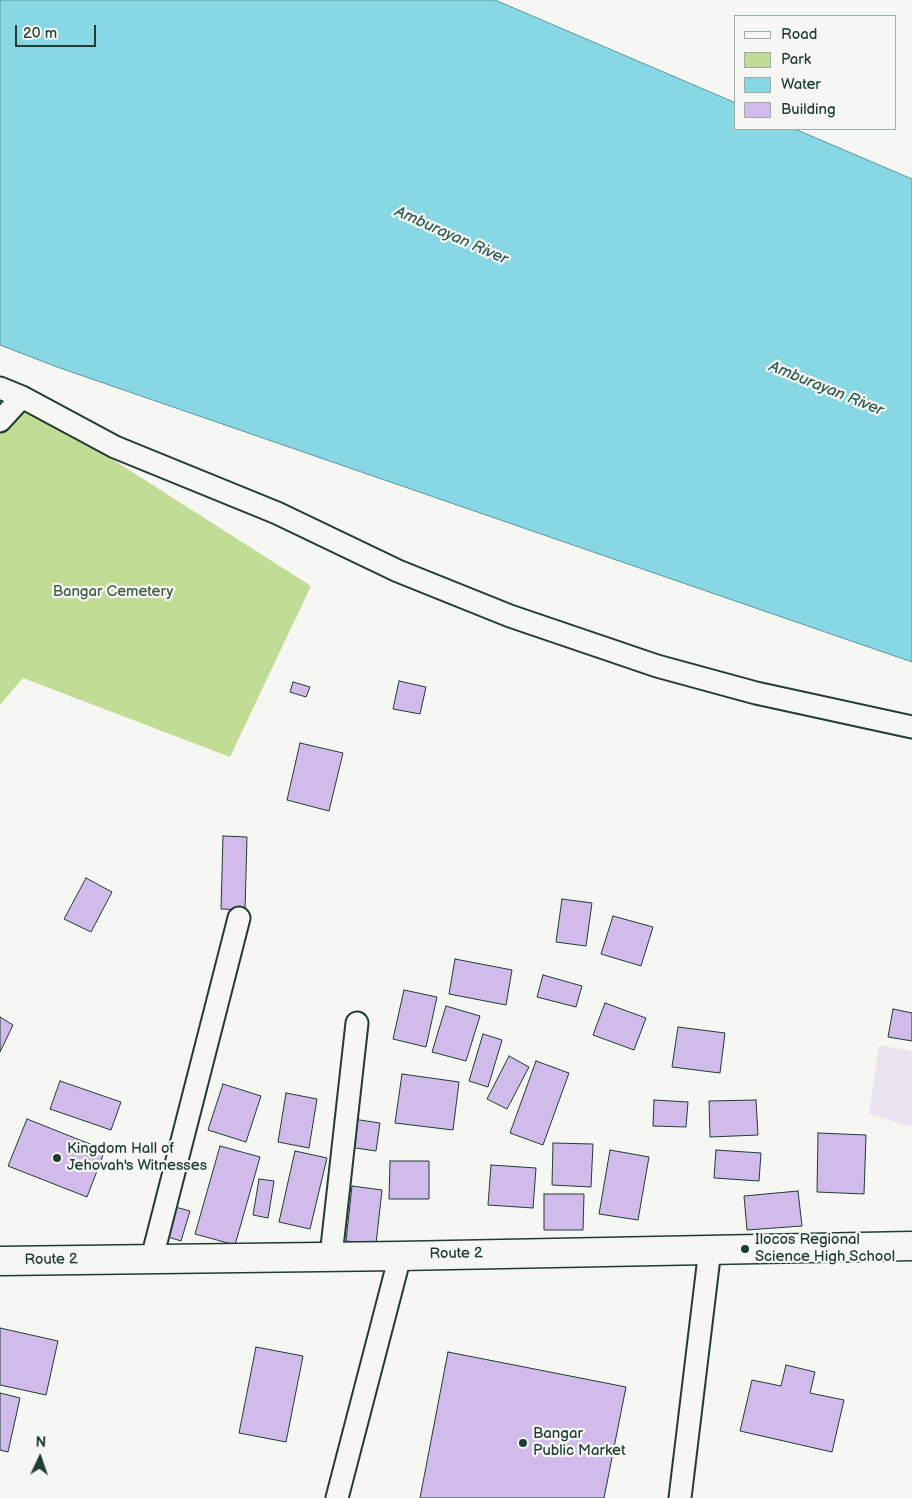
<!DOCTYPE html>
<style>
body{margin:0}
#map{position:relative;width:912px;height:1498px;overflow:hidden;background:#f6f6f2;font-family:"Balsamiq Sans",sans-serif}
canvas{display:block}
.legend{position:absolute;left:734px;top:15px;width:162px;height:115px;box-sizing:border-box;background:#f6f6f2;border:1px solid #a0aca6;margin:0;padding:6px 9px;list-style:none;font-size:15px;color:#1f3d34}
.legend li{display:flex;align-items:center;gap:10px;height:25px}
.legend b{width:25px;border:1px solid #a0aca6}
.north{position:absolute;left:15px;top:1433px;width:50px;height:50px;-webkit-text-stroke:4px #f6f6f2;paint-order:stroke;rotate:3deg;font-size:14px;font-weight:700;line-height:20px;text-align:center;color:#1f3d34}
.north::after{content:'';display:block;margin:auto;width:18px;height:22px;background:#1f3d34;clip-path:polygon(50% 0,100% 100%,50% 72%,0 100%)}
.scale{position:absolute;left:15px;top:25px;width:81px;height:22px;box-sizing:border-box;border:2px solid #1f3d34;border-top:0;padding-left:6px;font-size:15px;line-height:18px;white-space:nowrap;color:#1f3d34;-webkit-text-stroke:4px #f6f6f2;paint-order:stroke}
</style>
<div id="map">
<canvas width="912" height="1498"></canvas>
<ul class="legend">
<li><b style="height:6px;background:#f6f6f2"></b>Road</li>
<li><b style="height:14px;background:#c1dd95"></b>Park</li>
<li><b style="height:14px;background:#87d7e4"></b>Water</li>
<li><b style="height:14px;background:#d0bbeb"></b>Building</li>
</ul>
<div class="north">N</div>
<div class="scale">20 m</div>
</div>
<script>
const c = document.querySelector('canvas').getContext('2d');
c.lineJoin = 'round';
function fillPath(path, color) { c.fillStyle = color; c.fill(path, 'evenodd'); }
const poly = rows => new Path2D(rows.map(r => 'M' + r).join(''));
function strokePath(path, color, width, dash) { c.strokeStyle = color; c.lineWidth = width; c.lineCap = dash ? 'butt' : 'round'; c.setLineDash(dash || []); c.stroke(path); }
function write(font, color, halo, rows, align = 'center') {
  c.font = font + ' "Balsamiq Sans",sans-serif'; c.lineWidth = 4.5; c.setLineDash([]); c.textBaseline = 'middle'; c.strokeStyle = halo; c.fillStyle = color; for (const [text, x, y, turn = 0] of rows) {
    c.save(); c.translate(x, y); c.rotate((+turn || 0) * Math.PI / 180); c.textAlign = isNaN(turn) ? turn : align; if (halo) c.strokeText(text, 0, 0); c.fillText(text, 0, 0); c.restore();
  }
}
fillPath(poly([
 [879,1045,912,1051,912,1127,869,1114]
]), '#ebe4f0');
fillPath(poly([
 [0,408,46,417,311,586,230,757,23,678,0,705]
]), '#c1dd95');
const water = poly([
 [0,0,495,0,736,103,736,129,795,129,912,179,912,662,57,367,0,345,0,0]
]);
fillPath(water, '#87d7e4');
strokePath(water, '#5d999e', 1);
const building = poly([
 [399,681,426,687,420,714,393,709,399,681],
 [293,682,310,687,306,697,290,692,293,682],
 [300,743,343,753,329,811,287,800,300,743],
 [223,836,247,837,245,910,221,909,223,836],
 [86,878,112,892,91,932,64,919,86,878],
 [562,899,592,903,586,946,556,942,562,899],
 [613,916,653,927,641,966,601,954,613,916],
 [455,959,512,970,506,1005,449,994,455,959],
 [543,975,582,986,576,1007,537,997,543,975],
 [404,990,437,997,426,1047,393,1039,404,990],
 [605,1003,646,1018,634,1050,593,1035,605,1003],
 [446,1006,480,1016,466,1061,432,1052,446,1006],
 [893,1009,912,1013,912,1041,888,1037,893,1009],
 [0,1017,13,1025,0,1052,0,1017],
 [678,1027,725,1033,720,1073,672,1067,678,1027],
 [483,1034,502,1040,488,1087,469,1081,483,1034],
 [509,1056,529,1067,507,1109,487,1099,509,1056],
 [536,1061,569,1073,543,1145,510,1133,536,1061],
 [402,1074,459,1082,453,1130,395,1123,402,1074],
 [60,1081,121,1102,111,1130,50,1109,60,1081],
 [223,1084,261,1096,246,1142,208,1130,223,1084],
 [286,1093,317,1099,309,1148,278,1142,286,1093],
 [654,1100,688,1102,686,1127,653,1126,654,1100],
 [756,1100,758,1135,710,1137,709,1101,756,1100],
 [27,1119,105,1150,87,1197,8,1166,27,1119],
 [353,1119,380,1123,376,1151,349,1147,353,1119],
 [818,1133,866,1135,864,1194,817,1192,818,1133],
 [553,1143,593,1144,591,1187,552,1185,553,1143],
 [220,1146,260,1157,235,1245,195,1234,220,1146],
 [610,1150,649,1157,638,1220,599,1214,610,1150],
 [716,1150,761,1153,759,1181,714,1178,716,1150],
 [295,1151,327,1158,310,1229,279,1222,295,1151],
 [390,1161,429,1161,429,1199,389,1199,390,1161],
 [491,1165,536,1168,533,1208,488,1205,491,1165],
 [259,1179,274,1181,268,1218,253,1215,259,1179],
 [352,1186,382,1190,376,1244,346,1241,352,1186],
 [798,1191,802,1226,747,1230,744,1196,798,1191],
 [544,1194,584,1194,583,1230,544,1230,544,1194],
 [168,1205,190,1211,181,1241,159,1234,168,1205],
 [0,1328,58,1341,46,1395,0,1385,0,1328],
 [256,1347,303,1356,286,1442,239,1433,256,1347],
 [448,1352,626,1387,604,1498,420,1498,448,1352],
 [786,1365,815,1372,810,1393,844,1400,832,1452,740,1431,752,1380,781,1386,786,1365],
 [0,1393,20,1398,8,1452,0,1450,0,1393]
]);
fillPath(building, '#d0bbeb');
strokePath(building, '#1f3d34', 1);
const street = poly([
 [0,388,22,397,115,447,277,513,398,571,510,616,657,666,756,693,912,727],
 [0,421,22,397],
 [331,1256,357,1023],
 [152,1258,239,918],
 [337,1498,400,1256],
 [680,1498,710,1249]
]);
const highway = poly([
 [0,1261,400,1256,912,1246]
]);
strokePath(street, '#1f3d34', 25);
strokePath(highway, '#1f3d34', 31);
strokePath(street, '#f6f6f2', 21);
strokePath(highway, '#f6f6f2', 28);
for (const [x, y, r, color] of [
 [57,1158,5,"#1f3d34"],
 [745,1249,5,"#1f3d34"],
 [523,1443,5,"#1f3d34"]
]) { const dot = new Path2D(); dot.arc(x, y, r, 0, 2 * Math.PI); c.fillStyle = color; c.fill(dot); strokePath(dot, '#f6f6f2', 2); }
write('15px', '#3f5d47', '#f6f6f2', [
 ["Bangar Cemetery",113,592]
]);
write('15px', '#1f3d34', '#f6f6f2', [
 ["Kingdom Hall of",67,1149],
 ["Jehovah's Witnesses",67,1166],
 ["Ilocos Regional",755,1240],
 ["Science High School",755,1257],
 ["Bangar",533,1434],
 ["Public Market",533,1451]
], 'left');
write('15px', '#1f3d34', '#f6f6f2', [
 ["Route 2",456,1254,-1],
 ["Route 2",51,1260,-1]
]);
write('italic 16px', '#345c57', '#f6f6f2', [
 ["Amburayan River",451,236,24],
 ["Amburayan River",826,389,22]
]);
</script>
